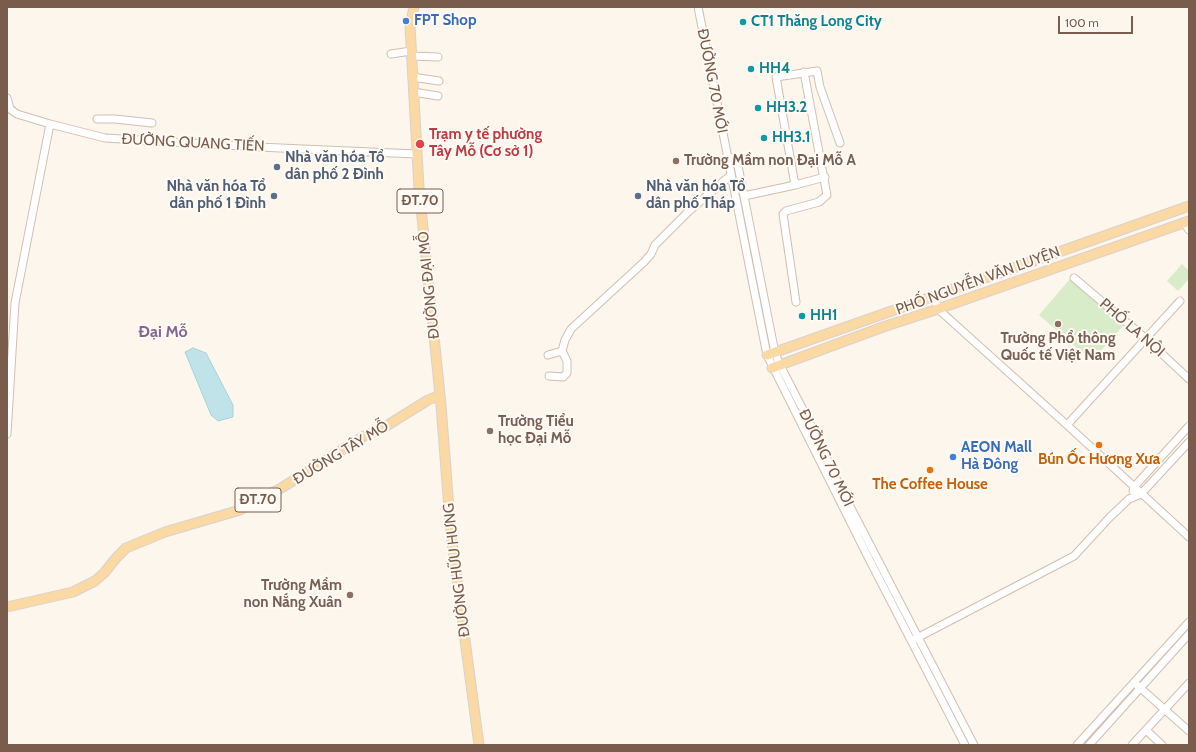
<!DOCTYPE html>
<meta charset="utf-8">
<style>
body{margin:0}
#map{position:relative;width:1196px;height:752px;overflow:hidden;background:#fdf6ec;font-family:Cabin,sans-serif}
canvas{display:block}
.frame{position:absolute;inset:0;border:8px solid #7a5c4d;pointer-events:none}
.scale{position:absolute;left:1058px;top:16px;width:75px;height:18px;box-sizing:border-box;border:2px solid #7a5c4d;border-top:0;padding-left:5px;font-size:12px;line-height:14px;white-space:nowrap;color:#7a5c4d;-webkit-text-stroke:3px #fffaf3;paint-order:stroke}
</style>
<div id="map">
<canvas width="1196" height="752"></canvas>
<div class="frame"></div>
<div class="scale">100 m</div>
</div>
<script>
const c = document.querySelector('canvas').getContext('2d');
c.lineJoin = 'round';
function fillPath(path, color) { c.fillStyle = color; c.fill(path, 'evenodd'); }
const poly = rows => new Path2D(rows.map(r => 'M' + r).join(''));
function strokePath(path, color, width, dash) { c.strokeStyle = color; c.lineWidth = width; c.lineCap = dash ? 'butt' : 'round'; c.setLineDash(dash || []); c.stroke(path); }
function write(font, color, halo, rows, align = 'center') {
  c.font = font + ' Cabin,sans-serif'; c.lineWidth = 4; c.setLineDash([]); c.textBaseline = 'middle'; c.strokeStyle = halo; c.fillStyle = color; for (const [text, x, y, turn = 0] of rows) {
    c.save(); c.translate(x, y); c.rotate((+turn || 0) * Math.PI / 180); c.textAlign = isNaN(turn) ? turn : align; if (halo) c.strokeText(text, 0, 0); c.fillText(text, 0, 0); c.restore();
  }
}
fillPath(poly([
 [1182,264,1189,271,1189,279,1178,291,1167,281],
 [1070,279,1123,326,1092,361,1039,315]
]), '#d8ecc9');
const water = poly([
 [193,348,206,353,233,405,233,417,218,421,211,415,185,352,193,348]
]);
fillPath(water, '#bfe3e8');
strokePath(water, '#a5d3da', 1);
const minor = poly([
 [698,7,767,355,868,557,965,745],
 [391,54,411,51],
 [411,56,438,57],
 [412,77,439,81],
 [413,92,438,96],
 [7,98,10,109,17,114,50,124,105,138,258,147,416,154],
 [97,119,115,119,152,123],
 [727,155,738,166,775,353,780,365,814,431,840,487,974,745],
 [825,177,795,185,776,77,817,71,820,87,840,143],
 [744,196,795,185],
 [1184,223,1189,230],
 [1074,278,1146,339,1189,379],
 [934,296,938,309,1067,425,1189,537],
 [796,302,783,214,786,211,819,202,827,195,804,72],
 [548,355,562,351,565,340,571,329,644,262,651,254,655,245,689,211,731,175],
 [549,376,563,377,567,373,567,361,562,351],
 [1067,425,1180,301],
 [7,434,15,303,50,124],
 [1133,491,1134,487,1189,426],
 [915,639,1074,556,1110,517,1129,499,1141,494,1189,442],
 [1137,685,1189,731],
 [1146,730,1162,745],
 [1077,745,1189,622],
 [1089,745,1189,634],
 [1132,745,1189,683]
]);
const major = poly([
 [414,7,410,26,419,188,441,405,451,535,479,745],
 [767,355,1189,206],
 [772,368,883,327,938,309,1189,221],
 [7,607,73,592,95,581,104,573,117,557,126,548,165,532,240,510,283,487,364,436,383,428,428,400,440,395]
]);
strokePath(minor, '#d1beb0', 9);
strokePath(major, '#dad1cd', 11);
strokePath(minor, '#fff', 7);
strokePath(major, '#fbd9a5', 9);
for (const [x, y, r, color] of [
 [406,21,4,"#3f7fe0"],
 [743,22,4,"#0f9aa8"],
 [751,69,4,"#0f9aa8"],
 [758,108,4,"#0f9aa8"],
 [764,138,4,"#0f9aa8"],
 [420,144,5,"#e0444e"],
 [676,161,4,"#8d6e63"],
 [277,167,4,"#5c6f8a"],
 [274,196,4,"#5c6f8a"],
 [638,196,4,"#5c6f8a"],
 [802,316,4,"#0f9aa8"],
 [1058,324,4,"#8d6e63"],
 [490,431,4,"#8d6e63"],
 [1099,445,4,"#e8710a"],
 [953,457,4,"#3f7fe0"],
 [930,470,4,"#e8710a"],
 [350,595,4,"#8d6e63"]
]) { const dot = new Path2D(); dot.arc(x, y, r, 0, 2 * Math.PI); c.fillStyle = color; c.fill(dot); strokePath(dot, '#fffaf3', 1.5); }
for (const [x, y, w] of [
 [420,201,46],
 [258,500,46]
]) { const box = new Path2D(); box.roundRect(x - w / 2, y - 12, w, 24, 3); c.fillStyle = '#fffaf3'; c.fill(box); strokePath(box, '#7a5c4d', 1); }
write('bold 14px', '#7a5c4d', null, [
 ["ĐT.70",420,201],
 ["ĐT.70",258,500]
]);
write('bold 15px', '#366cbe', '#fffaf3', [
 ["FPT Shop",414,21],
 ["AEON Mall",961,448],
 ["Hà Đông",961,465]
], 'left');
write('bold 15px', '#0d838f', '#fffaf3', [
 ["CT1 Thăng Long City",751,22],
 ["HH4",759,69],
 ["HH3.2",766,108],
 ["HH3.1",772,138],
 ["HH1",810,316]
], 'left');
write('15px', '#7a5c4d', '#fffaf3', [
 ["ĐƯỜNG 70 MỚI",712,81,79],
 ["ĐƯỜNG QUANG TIẾN",193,143,3],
 ["PHỐ NGUYỄN VĂN LUYỆN",978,281,-20],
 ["ĐƯỜNG ĐẠI MỖ",429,285,-96],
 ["PHỐ LA NỘI",1132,328,41],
 ["ĐƯỜNG TÂY MỖ",341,453,-31],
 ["ĐƯỜNG 70 MỚI",826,458,64],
 ["ĐƯỜNG HỮU HƯNG",457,570,-97]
]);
write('bold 15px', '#be3a42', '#fffaf3', [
 ["Trạm y tế phường",429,135],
 ["Tây Mỗ (Cơ sở 1)",429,152]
], 'left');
write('bold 15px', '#4e5e75', '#fffaf3', [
 ["Nhà văn hóa Tổ",285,158],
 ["dân phố 2 Đình",285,175],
 ["Nhà văn hóa Tổ",266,187,"right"],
 ["dân phố 1 Đình",266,204,"right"],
 ["Nhà văn hóa Tổ",646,187],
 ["dân phố Tháp",646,204]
], 'left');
write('bold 15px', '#785e54', '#fffaf3', [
 ["Trường Mầm non Đại Mỗ A",684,161],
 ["Trường Phổ thông",1058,339,"center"],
 ["Quốc tế Việt Nam",1058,356,"center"],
 ["Trường Tiểu",498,422],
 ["học Đại Mỗ",498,439],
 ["Trường Mầm",342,586,"right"],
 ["non Nắng Xuân",342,603,"right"]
], 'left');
write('bold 15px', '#c56008', '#fffaf3', [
 ["Bún Ốc Hương Xưa",1099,460],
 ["The Coffee House",930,485]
]);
write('bold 16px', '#846695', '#fffaf3', [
 ["Đại Mỗ",163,332]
]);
</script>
